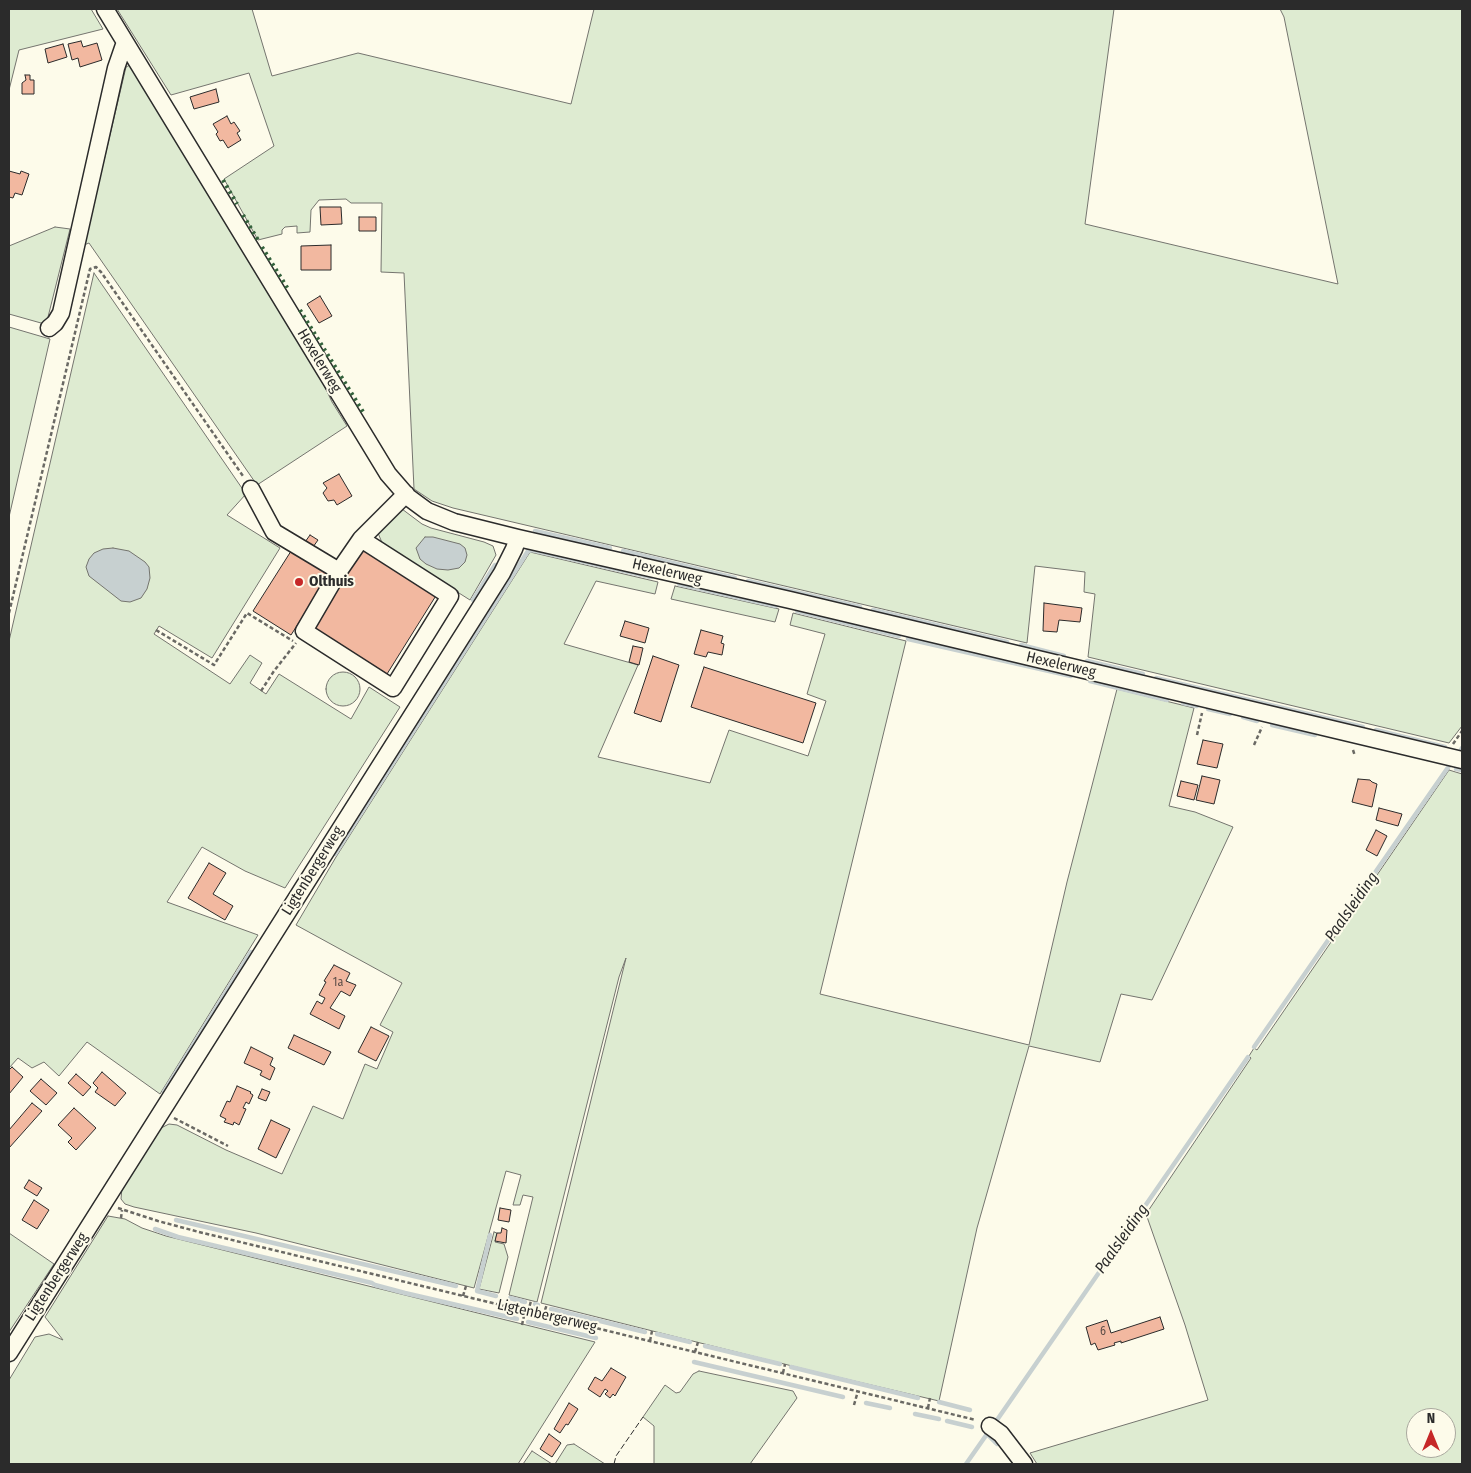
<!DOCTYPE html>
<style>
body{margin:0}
#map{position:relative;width:1471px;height:1473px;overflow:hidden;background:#fdfbea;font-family:"Fira Sans Condensed",sans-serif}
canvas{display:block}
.frame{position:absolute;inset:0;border:10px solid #2b2b2b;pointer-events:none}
.north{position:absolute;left:1406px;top:1408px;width:50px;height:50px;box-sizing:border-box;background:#fdfbea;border:1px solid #a9a89e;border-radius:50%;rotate:0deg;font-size:14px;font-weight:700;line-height:20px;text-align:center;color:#2b2b2b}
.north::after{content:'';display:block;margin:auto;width:18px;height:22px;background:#c62828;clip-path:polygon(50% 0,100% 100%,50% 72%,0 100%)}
</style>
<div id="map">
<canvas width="1471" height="1473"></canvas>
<div class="frame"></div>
<div class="north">N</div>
</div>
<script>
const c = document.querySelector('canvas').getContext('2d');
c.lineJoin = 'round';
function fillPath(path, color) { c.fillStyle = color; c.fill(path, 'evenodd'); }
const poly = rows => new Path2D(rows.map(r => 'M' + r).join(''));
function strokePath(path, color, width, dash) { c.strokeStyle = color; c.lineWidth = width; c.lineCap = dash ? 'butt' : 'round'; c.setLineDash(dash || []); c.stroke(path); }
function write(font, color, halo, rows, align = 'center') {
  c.font = font + ' "Fira Sans Condensed",sans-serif'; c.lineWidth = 4; c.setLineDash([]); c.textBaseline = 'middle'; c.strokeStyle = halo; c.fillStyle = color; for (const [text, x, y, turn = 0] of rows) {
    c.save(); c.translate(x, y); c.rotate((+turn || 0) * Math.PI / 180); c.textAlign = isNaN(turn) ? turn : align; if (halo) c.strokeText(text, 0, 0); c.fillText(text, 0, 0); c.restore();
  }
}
const green = poly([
 [9,9,91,9,103,29,19,50,9,90,9,9],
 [117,9,252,9,272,76,358,53,571,104,594,9,1114,9,1085,224,1338,284,1284,17,1280,9,1462,9,1462,726,1449,743,1088,657,1095,594,1084,592,1085,572,1035,566,1027,643,453,508,432,501,414,489,404,273,381,272,382,203,351,203,346,199,319,200,311,210,310,232,297,233,297,226,285,227,282,230,282,234,258,240,224,179,274,146,249,73,171,95,117,9],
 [130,65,323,383,332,402,347,426,257,485,89,243,84,245,126,67,130,65],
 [55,227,70,229,47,321,41,323,9,314,9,246,55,227],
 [94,273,246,494,227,515,280,548,212,658,159,626,154,634,230,684,250,655,262,663,250,683,266,694,279,674,351,719,369,687,400,707,285,888,245,871,202,847,167,902,258,935,160,1094,87,1042,59,1076,44,1062,32,1068,18,1058,9,1068,9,641,94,273],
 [9,327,50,339,9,517,9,327],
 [402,509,422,524,431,528,484,542,493,546,496,555,470,600,383,545,378,533,402,509],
 [530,552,658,582,655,594,596,581,564,644,638,665,598,757,710,783,729,730,808,756,826,701,807,694,825,634,790,625,793,613,906,641,820,994,1029,1045,1067,882,1117,689,1194,708,1169,806,1195,812,1233,827,1152,1000,1121,994,1100,1062,1029,1046,977,1228,939,1401,816,1372,541,1303,626,958,619,977,537,1302,509,1295,533,1197,523,1195,520,1205,513,1205,521,1175,506,1171,474,1288,256,1233,134,1207,125,1204,121,1199,122,1187,161,1128,169,1124,177,1125,226,1150,282,1174,313,1106,343,1119,365,1064,377,1069,393,1032,380,1025,402,983,296,925,336,857,530,552],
 [675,586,779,609,775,622,671,599,675,586],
 '326 689a17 17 0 1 1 34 0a17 17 0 1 1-34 0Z',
 [1449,770,1462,774,1462,1464,1037,1464,1030,1453,1208,1400,1185,1325,1146,1214,1251,1058,1249,1056,1254,1048,1257,1050,1449,770],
 [1416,1418,1446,1418,1446,1448,1416,1448,1416,1418],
 [108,1216,125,1219,142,1228,166,1236,595,1342,518,1464,9,1464,9,1380,35,1337,49,1334,63,1340,45,1317,108,1216],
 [494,1232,497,1233,495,1242,504,1244,508,1257,499,1293,479,1289,494,1232],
 [9,1233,54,1264,9,1332,9,1233],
 [699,1371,793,1391,797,1398,750,1464,654,1464,654,1426,643,1417,665,1385,676,1393,680,1392,693,1374,699,1371],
 [574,1444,605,1464,555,1464,567,1445,574,1444],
 [532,1451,552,1464,523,1464,532,1451]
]);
fillPath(green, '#deebd1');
strokePath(green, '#74746e', 1);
const water = poly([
 [425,537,433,537,460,544,465,548,467,555,465,562,459,568,448,570,437,569,426,564,420,559,416,548,425,537],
 [113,548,129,551,145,562,149,567,150,578,147,589,141,598,130,602,121,601,89,576,86,567,89,559,94,553,103,549,113,548]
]);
fillPath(water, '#c7d0d0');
strokePath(water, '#74746e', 1);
strokePath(poly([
 [535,531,610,548],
 [623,551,735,578],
 [748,581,860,607],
 [679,584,776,606],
 [473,600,495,565],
 [873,610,1007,642],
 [797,611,899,636],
 [908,639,1071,676],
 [1021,645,1064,656],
 [1087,661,1143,674],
 [1156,678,1363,727],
 [1090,681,1167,700],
 [1183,703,1197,706],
 [1208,709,1230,714],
 [1243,717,1257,721],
 [1272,725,1315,735],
 [1376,730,1445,747],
 [1461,750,1462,748],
 [1456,769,1462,770],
 [335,854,528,551,532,550,651,577],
 [1254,1047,1449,766],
 [164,1092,251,952],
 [176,1220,456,1286],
 [155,1229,178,1237,372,1283,375,1285,405,1293,517,1319],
 [490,1235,477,1291,496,1296],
 [510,1298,525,1302],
 [535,1304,538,1305],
 [551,1309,645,1332],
 [528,1322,596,1338],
 [657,1334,690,1342],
 [705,1346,780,1364],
 [694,1362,843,1397],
 [791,1367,918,1398],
 [939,1402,970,1410],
 [866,1403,890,1408],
 [915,1414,939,1419],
 [997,1420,1248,1057],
 [947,1421,972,1427],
 [987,1434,997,1444],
 [966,1464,987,1434]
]), '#c7d0d0', 4.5);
const building = poly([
 [81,41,83,47,97,43,102,60,80,67,78,58,72,60,68,44,81,41],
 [63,44,67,57,48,63,45,49,63,44],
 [25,75,30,75,30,80,34,80,34,94,22,94,22,83,26,80,25,75],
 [216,89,219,102,194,109,190,97,216,89],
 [227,116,231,124,234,122,240,131,237,133,241,140,228,148,223,140,220,141,216,134,218,132,213,124,227,116],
 [9,171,20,174,21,171,29,174,22,195,15,193,13,198,9,197,9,171],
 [320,207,341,207,342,224,321,225,320,207],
 [359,217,376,217,376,231,359,231,359,217],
 [331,245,331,270,301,270,301,246,331,245],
 [320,296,332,316,319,323,307,304,320,296],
 [339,474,352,496,337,505,334,500,328,501,323,493,327,488,323,483,339,474],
 [310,535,318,540,313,547,305,542,310,535],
 [293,548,331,572,291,635,253,611,293,548],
 [363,548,437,594,387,674,313,627,363,548],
 [1044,603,1082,608,1080,622,1059,620,1057,632,1043,631,1044,603],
 [625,621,649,628,645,643,620,636,625,621],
 [701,630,723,636,721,643,724,644,722,655,708,652,706,657,694,654,701,630],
 [633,646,643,648,639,665,629,662,633,646],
 [653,656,679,665,661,722,634,713,653,656],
 [704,667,816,703,803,743,691,707,704,667],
 [1203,740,1223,744,1217,768,1197,764,1203,740],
 [1202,776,1220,780,1214,804,1196,800,1202,776],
 [1358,779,1370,780,1372,782,1377,784,1372,807,1352,802,1358,779],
 [1181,781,1198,785,1194,800,1177,796,1181,781],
 [1379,808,1402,814,1398,826,1376,820,1379,808],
 [1376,830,1387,836,1377,856,1366,850,1376,830],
 [209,863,226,873,213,894,233,906,225,920,188,898,209,863],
 [334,965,350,973,346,981,356,985,350,996,341,991,330,1008,345,1016,339,1029,310,1014,317,1001,322,1004,325,998,319,995,326,982,324,981,334,965],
 [371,1027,389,1036,376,1061,358,1052,371,1027],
 [294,1035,331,1052,324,1065,288,1048,294,1035],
 [251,1047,273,1058,270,1065,275,1068,270,1080,260,1075,262,1071,244,1063,251,1047],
 [12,1067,23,1077,9,1094,9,1070,12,1067],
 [102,1072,126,1093,115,1106,95,1092,98,1088,93,1083,102,1072],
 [76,1074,91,1087,83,1096,68,1083,76,1074],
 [41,1079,57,1093,46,1105,30,1091,41,1079],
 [237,1086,251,1092,250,1093,253,1095,249,1104,246,1102,243,1108,246,1109,239,1125,234,1122,233,1125,224,1122,226,1119,220,1116,227,1101,230,1102,237,1086],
 [262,1089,270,1092,266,1101,258,1098,262,1089],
 [32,1103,42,1111,9,1148,9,1130,32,1103],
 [74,1108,96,1128,76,1150,68,1142,72,1138,58,1125,74,1108],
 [271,1120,290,1129,276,1158,258,1149,271,1120],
 [29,1180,42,1188,37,1196,24,1188,29,1180],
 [34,1200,49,1210,37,1229,22,1220,34,1200],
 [500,1208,511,1210,509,1222,498,1220,500,1208],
 [502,1228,507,1230,506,1243,495,1241,497,1233,501,1233,502,1228],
 [1160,1317,1164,1329,1121,1343,1121,1341,1114,1343,1115,1345,1098,1350,1095,1343,1091,1345,1086,1327,1107,1320,1111,1333,1160,1317],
 [611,1368,626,1377,615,1396,613,1394,610,1398,605,1394,608,1391,605,1389,600,1397,588,1389,595,1377,602,1381,611,1368],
 [569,1403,578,1409,568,1425,566,1424,560,1433,554,1429,569,1403],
 [549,1434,561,1443,552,1457,540,1449,549,1434]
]);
fillPath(building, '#f2b8a0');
strokePath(building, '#2b2b2b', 1);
const minor = poly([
 [105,9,388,474,408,497,427,511,454,522,518,538,790,600,1462,760],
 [49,328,55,323,61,313,116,68,125,42],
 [251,489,274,532,339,571,361,539,406,494],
 [339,571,304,631,393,688,450,596,361,539],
 [9,1353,502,573,514,549,518,538],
 [990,1426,1001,1434,1024,1464]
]);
strokePath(minor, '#2b2b2b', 19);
strokePath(poly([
 [9,613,90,269,96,267,101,272,243,476],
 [156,630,214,665,247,613,293,641],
 [261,691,274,671,296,643],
 [1197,735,1202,713],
 [1453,744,1462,731],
 [1254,745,1262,727],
 [1353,750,1355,756],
 [174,1118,228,1146],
 [118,1208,158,1221,199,1232,976,1420],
 [121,1218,122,1210],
 [463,1296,466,1286],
 [528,1312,531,1301],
 [543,1316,547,1304],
 [522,1325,525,1311],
 [650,1341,652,1331],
 [695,1352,698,1342],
 [783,1373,785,1364],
 [854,1405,858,1391],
 [928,1408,930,1398]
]), '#6a6964', 2.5, [4, 2.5]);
strokePath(minor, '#fdfbea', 16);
strokePath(poly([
 [223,180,237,204],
 [243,215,258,240],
 [262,247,288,289],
 [300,310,365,415]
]), '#34623c', 4, [2.5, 4]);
strokePath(poly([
 [614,1464,616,1456,643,1417]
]), '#2b2b2b', 1, [6, 2.5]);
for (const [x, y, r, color] of [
 [299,582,5,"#c62828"]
]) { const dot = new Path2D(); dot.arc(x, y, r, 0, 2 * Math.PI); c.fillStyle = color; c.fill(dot); strokePath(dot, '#fdfbea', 2); }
write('12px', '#5d4e48', null, [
 ["1a",338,983],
 ["6",1103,1332]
]);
write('15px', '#2b2b2b', '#fdfbea', [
 ["Hexelerweg",319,361,59],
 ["Hexelerweg",667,572,13],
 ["Hexelerweg",1061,665,13],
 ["Ligtenbergerweg",313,871,-58],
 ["Ligtenbergerweg",57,1277,-57],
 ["Ligtenbergerweg",547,1316,13]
]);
write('bold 15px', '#2b2b2b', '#fdfbea', [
 ["Olthuis",309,582]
], 'left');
write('italic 16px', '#2b2b2b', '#fdfbea', [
 ["Paalsleiding",1352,907,-55],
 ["Paalsleiding",1122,1239,-55]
]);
</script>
